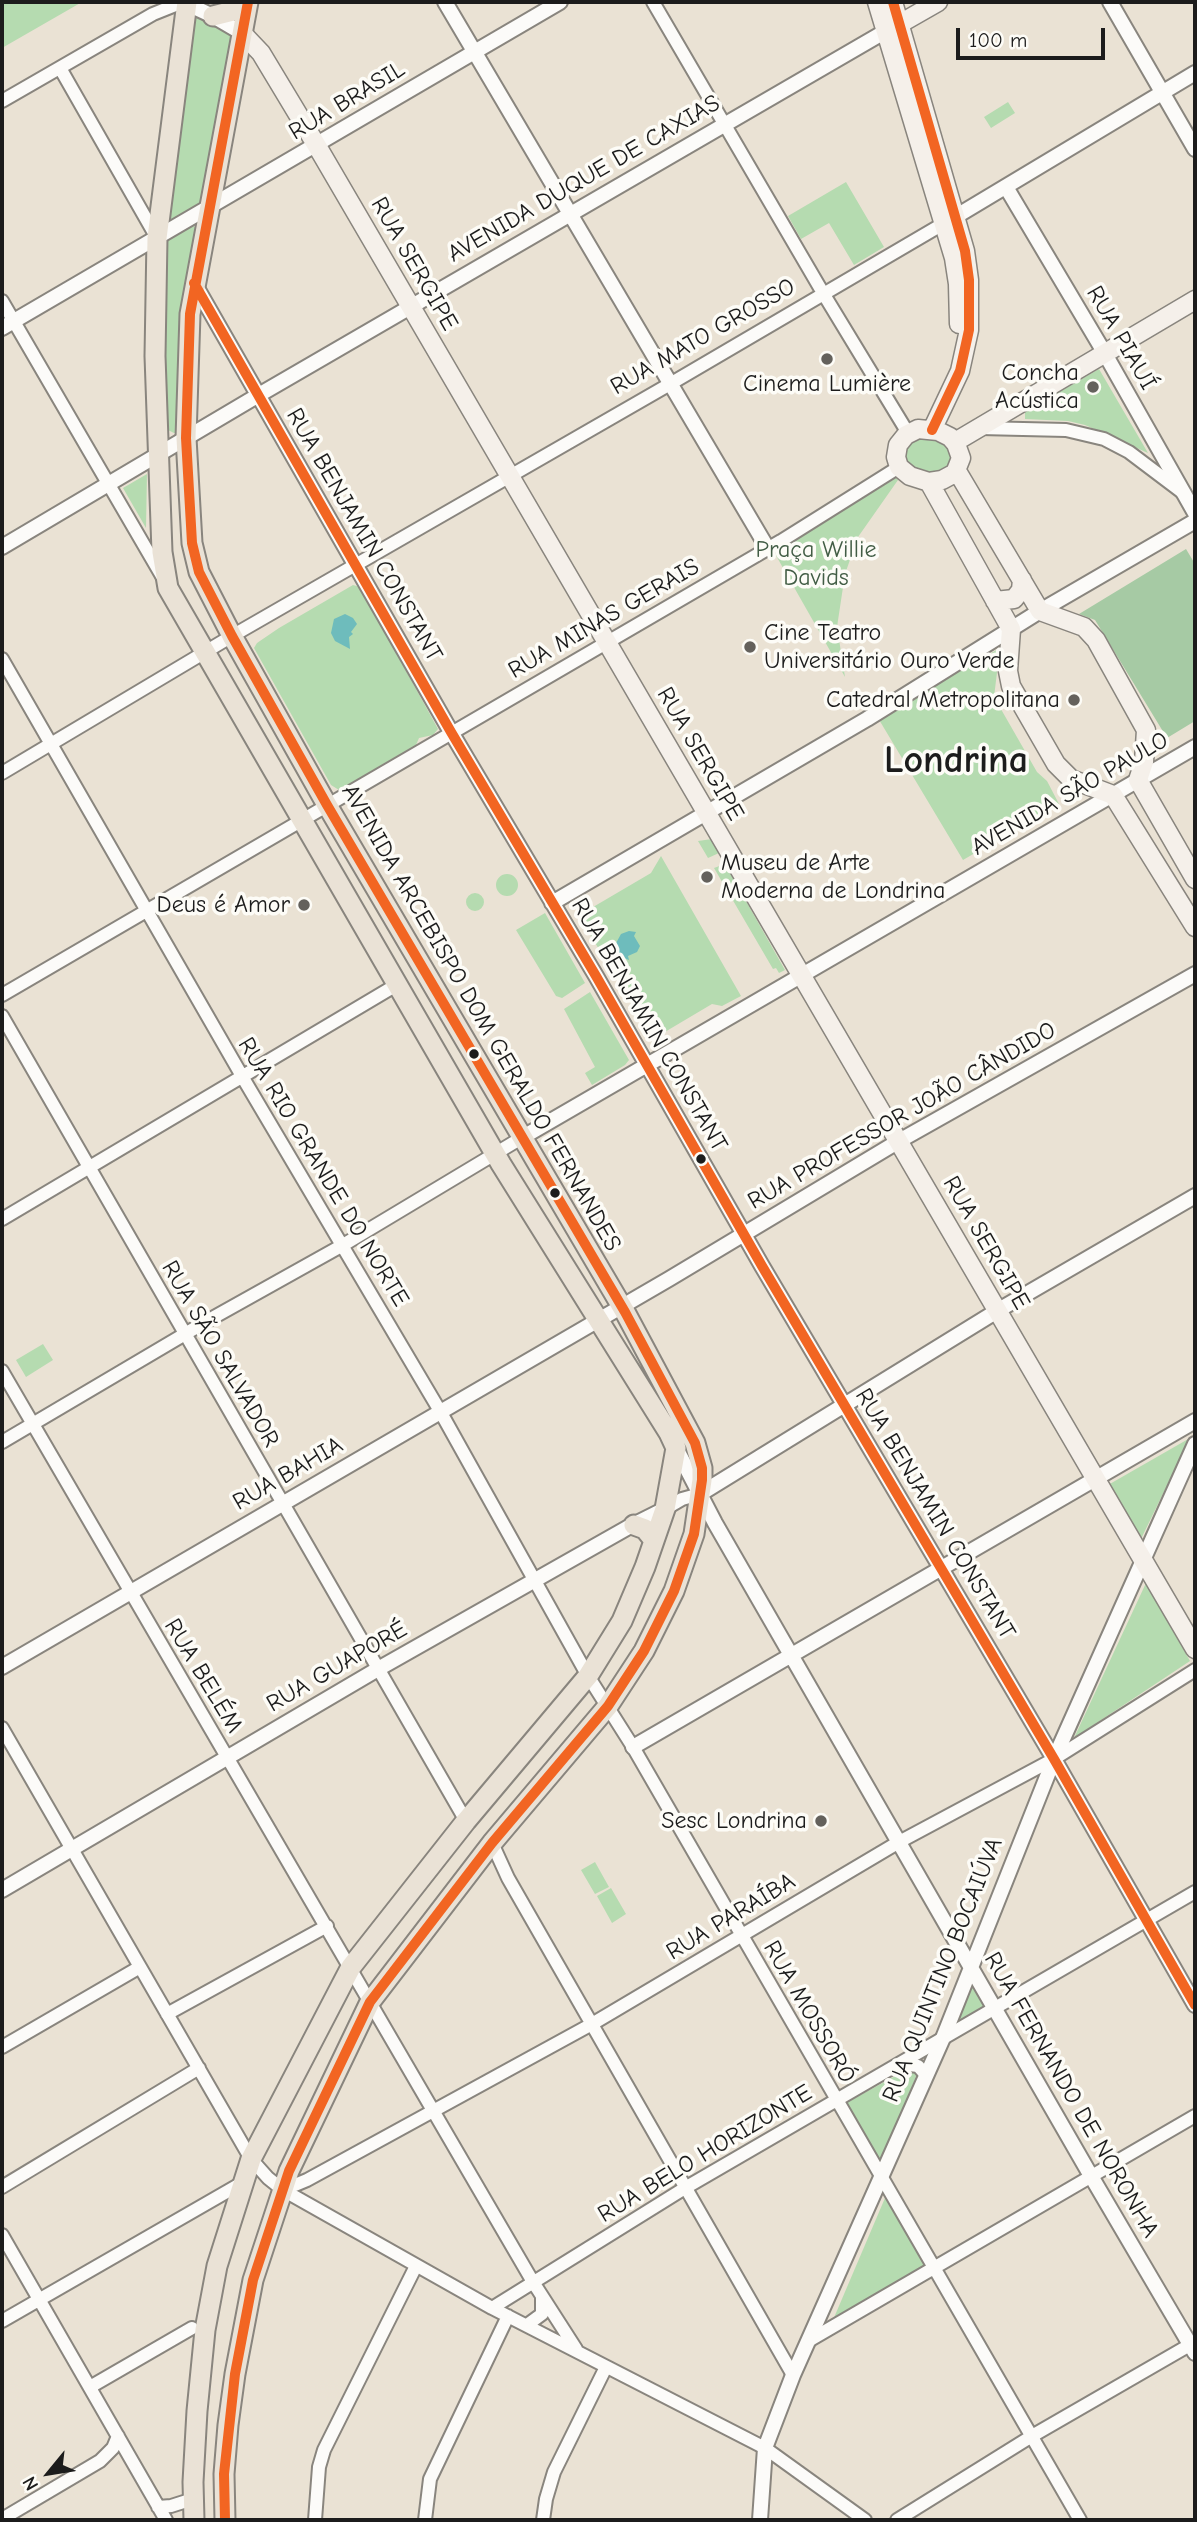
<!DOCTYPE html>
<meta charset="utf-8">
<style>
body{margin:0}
#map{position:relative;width:1197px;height:2522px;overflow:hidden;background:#eae2d4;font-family:"Comic Neue",sans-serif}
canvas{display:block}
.frame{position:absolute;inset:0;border:4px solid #1c1c1c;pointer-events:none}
.north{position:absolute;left:14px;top:2438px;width:70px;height:70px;-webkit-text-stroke:5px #fdfcf7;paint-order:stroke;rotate:240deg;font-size:19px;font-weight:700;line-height:28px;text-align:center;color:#1c1c1c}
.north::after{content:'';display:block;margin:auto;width:24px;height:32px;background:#1c1c1c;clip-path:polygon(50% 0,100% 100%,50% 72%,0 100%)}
.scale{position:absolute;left:956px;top:28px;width:149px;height:32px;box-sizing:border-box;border:4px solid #1c1c1c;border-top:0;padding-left:9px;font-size:21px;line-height:24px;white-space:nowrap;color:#1c1c1c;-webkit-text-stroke:5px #fdfcf7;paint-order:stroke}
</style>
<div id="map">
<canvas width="1197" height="2522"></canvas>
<div class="frame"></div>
<div class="north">N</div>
<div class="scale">100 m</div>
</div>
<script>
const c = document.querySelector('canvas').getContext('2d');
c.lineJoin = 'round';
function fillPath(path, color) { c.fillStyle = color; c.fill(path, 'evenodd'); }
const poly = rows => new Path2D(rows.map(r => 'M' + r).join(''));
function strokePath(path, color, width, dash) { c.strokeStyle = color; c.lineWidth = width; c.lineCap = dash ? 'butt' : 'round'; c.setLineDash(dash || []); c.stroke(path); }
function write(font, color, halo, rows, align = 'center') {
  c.font = font + ' "Comic Neue",sans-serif'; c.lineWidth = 7; c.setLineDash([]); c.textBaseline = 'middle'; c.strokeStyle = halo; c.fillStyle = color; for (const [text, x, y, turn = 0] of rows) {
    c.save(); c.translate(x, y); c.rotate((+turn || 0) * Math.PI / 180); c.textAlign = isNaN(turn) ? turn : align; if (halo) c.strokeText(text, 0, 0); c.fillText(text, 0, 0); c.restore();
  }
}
fillPath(poly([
 [2,2,82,2,2,48],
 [192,12,234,35,205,200,164,224],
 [1008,102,1015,113,991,128,984,117],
 [846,182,884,247,854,265,829,223,801,239,788,216],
 [191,225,198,228,177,433,174,433,168,430,164,422,165,245,170,237],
 [1099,369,1148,453,1085,425,1068,421,1025,419,1025,412],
 [927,435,951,448,954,461,939,476,911,472,900,457,904,443],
 [147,474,146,528,123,488],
 [896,478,898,480,858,537,845,574,837,627,845,677,774,552],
 [353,585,360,587,438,729,433,735,419,738,416,745,339,790,331,785,254,648,257,643,279,628],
 [1000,648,994,697,1037,772,1047,781,1059,804,963,860,878,718],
 [712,839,719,853,708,858,698,841],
 [661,856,741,996,722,1006,712,1004,653,1039,585,926,585,918,588,910,651,873],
 [725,864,785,970,779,973,776,968,773,969,714,868],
 '496 885a11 11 0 1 1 22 0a11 11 0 1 1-22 0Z',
 '466 902a9 9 0 1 1 18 0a9 9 0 1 1-18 0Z',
 [545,913,585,983,562,998,556,996,516,930],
 [590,992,629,1060,625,1065,592,1085,585,1073,595,1067,564,1009],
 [43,1344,53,1360,26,1377,16,1360],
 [1190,1438,1140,1541,1108,1485],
 [1146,1583,1190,1661,1074,1738],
 [595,1862,609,1887,595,1894,581,1870],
 [611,1888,626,1914,612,1923,597,1896],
 [974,1976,989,2006,949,2030],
 [908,2069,917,2074,880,2165,846,2103],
 [885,2198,928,2266,833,2320]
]), '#b5dbb0');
fillPath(poly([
 [1186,549,1195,564,1195,721,1167,738,1095,620,1079,614]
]), '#a6caa4');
fillPath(poly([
 [345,614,353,618,357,624,351,632,353,634,349,637,350,649,335,641,331,633,334,619],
 [629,931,636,932,634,936,640,946,637,952,628,956,629,960,619,956,615,945,621,934]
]), '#6ebcbc');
const minor = poly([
 [653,2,823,293,908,433],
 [60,68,157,238],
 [2,101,153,14,178,4,187,4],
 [2,301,162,576],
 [980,428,1066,430,1104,439,1129,452,1182,492],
 [2,659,246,1083,440,1411,588,1676,633,1747,1080,2520],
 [2,773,232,636,670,384,948,221],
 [2,995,781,541,899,467],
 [2,1016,466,1821],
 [2,1219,398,984],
 [2,1371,533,2282,576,2349],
 [2,1442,207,1321,343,1245,523,1137],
 [665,1509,682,1499,700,1494],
 [2,1728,251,2159,268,2178,283,2190,492,2308,765,2448,865,2520],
 [492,1843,508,1878,793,2375],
 [167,2014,327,1926],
 [2,2047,140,1967],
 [901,2064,918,2066,926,2075],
 [2,2187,199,2068],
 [283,2190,307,2180,592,2024,899,1842,1054,1759,1195,1670],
 [2,2235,166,2520],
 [492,2308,685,2188,1195,1892],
 [2,2321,242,2183],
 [527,2325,542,2314,542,2296],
 [810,2340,1195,2116],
 [90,2387,192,2328],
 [158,2507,171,2506,193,2499],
 [2,2519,100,2461,113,2448,118,2436],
 [315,2520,319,2467,324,2450,416,2266],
 [425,2520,430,2479,508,2316],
 [543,2520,546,2499,554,2472,606,2367],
 [897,2520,1032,2436,1195,2342]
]);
const tertiary = poly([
 [445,2,768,549],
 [1110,2,1195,149],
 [187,4,213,16,242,33],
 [1006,187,1104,352,1195,513],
 [955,217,1195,73],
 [194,283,451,732,596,976,762,1266,1054,1759,1195,2005],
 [2,328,560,2],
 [2,547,257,396,886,31],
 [552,903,867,719,1040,611,1195,521],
 [523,1137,1195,747],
 [676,1448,715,1523,1091,2176,1195,2353],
 [700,1494,997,1311,1195,1196],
 [2,1667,669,1279,899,1141,1195,974],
 [633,1747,1195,1421],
 [2,1890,378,1669,627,1528,665,1509],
 [760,2520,765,2448,793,2375,943,2038,1054,1759,1195,1444]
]);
const secondary = poly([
 [877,2,954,258,958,284,959,324],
 [893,2,965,251,969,280,969,330,960,371,932,430],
 [889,30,938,2],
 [242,33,261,53,317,146,1195,1649],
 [918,429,938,431,950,437,956,444,961,458,955,473,942,480,929,482,910,476,899,467,896,457,898,445,906,435,918,429],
 [955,442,1195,300],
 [957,471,1040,611,1084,627,1096,640,1146,730,1144,762,1138,780,1195,879],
 [929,482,1011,629,1008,671,1011,686,1056,764,1071,779,1113,795,1195,927],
 [995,601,1014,599,1021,590,1022,580]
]);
const primary = poly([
 [187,2,157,238,155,356,162,552,168,588,501,1164,669,1433,676,1448,665,1509,645,1567,622,1621,588,1676,466,1821,351,1967,251,2159,217,2266,205,2330,197,2411,193,2482,194,2520],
 [213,16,233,11,245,2],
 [634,1525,645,1529,653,1539],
 [225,2520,224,2474,228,2425,235,2374,253,2280,289,2171,370,2002,492,1843,608,1706,644,1651,674,1591,694,1534,702,1480,702,1468,695,1443,625,1312,327,805,232,636,199,572,192,543,186,438,190,314,248,2]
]);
strokePath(minor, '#89857e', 16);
strokePath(tertiary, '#89857e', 18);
strokePath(secondary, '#89857e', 21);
strokePath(primary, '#89857e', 23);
strokePath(minor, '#fcfbf9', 12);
strokePath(tertiary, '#fcfbf9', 14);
strokePath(secondary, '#f5f0ea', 18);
strokePath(primary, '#eae2d6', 19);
strokePath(poly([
 [893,2,965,251,969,280,969,330,960,371,932,430],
 [194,283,451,732,596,976,762,1266,1054,1759,1195,2005],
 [225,2520,224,2474,235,2374,253,2280,289,2171,370,2002,492,1843,608,1706,644,1651,674,1591,694,1534,702,1480,702,1468,695,1443,625,1312,327,805,232,636,199,572,192,543,186,438,190,314,248,2]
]), '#f26522', 10);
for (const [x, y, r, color] of [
 [827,359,7,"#64615c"],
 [1093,387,7,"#64615c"],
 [750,647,7,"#64615c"],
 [1074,700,7,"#64615c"],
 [707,877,7,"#64615c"],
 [304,905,7,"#64615c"],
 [474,1054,6,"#1c1c1c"],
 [701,1159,6,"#1c1c1c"],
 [555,1193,6,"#1c1c1c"],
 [821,1821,7,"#64615c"]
]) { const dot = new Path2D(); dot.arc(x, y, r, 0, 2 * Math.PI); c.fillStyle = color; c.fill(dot); strokePath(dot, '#fdfcf7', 2.5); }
write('24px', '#1c1c1c', '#fdfcf7', [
 ["RUA BRASIL",347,101,-31],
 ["AVENIDA DUQUE DE CAXIAS",584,179,-30],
 ["RUA SERGIPE",414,264,60],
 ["RUA MATO GROSSO",703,337,-30],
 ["RUA PIAUÍ",1121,338,60],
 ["RUA BENJAMIN CONSTANT",364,535,60],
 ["RUA MINAS GERAIS",604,619,-30],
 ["RUA SERGIPE",700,754,60],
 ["AVENIDA SÃO PAULO",1070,794,-30],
 ["AVENIDA ARCEBISPO DOM GERALDO FERNANDES",481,1018,60],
 ["RUA BENJAMIN CONSTANT",649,1025,60],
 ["RUA PROFESSOR JOÃO CÂNDIDO",902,1116,-30],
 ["RUA RIO GRANDE DO NORTE",323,1172,59],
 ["RUA SERGIPE",986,1243,60],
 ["RUA SÃO SALVADOR",220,1354,60],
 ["RUA BAHIA",288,1474,-30],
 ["RUA BENJAMIN CONSTANT",935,1514,59],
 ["RUA GUAPORÉ",337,1667,-30],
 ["RUA BELÉM",203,1676,59],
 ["RUA PARAÍBA",731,1917,-31],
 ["RUA QUINTINO BOCAIÚVA",943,1970,-68],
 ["RUA MOSSORÓ",809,2012,60],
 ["RUA FERNANDO DE NORONHA",1071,2095,60],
 ["RUA BELO HORIZONTE",705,2154,-31]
]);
write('24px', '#1c1c1c', '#fdfcf7', [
 ["Concha",1079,373],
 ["Acústica",1079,401],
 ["Cinema Lumière",827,384,"center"],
 ["Cine Teatro",764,633,"left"],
 ["Universitário Ouro Verde",764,661,"left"],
 ["Catedral Metropolitana",1060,700],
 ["Museu de Arte",721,863,"left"],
 ["Moderna de Londrina",721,891,"left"],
 ["Deus é Amor",290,905],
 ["Sesc Londrina",807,1821]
], 'right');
write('24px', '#425d45', '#fdfcf7', [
 ["Praça Willie",816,550],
 ["Davids",816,578]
]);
write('bold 38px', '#1c1c1c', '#fdfcf7', [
 ["Londrina",956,761]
]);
</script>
